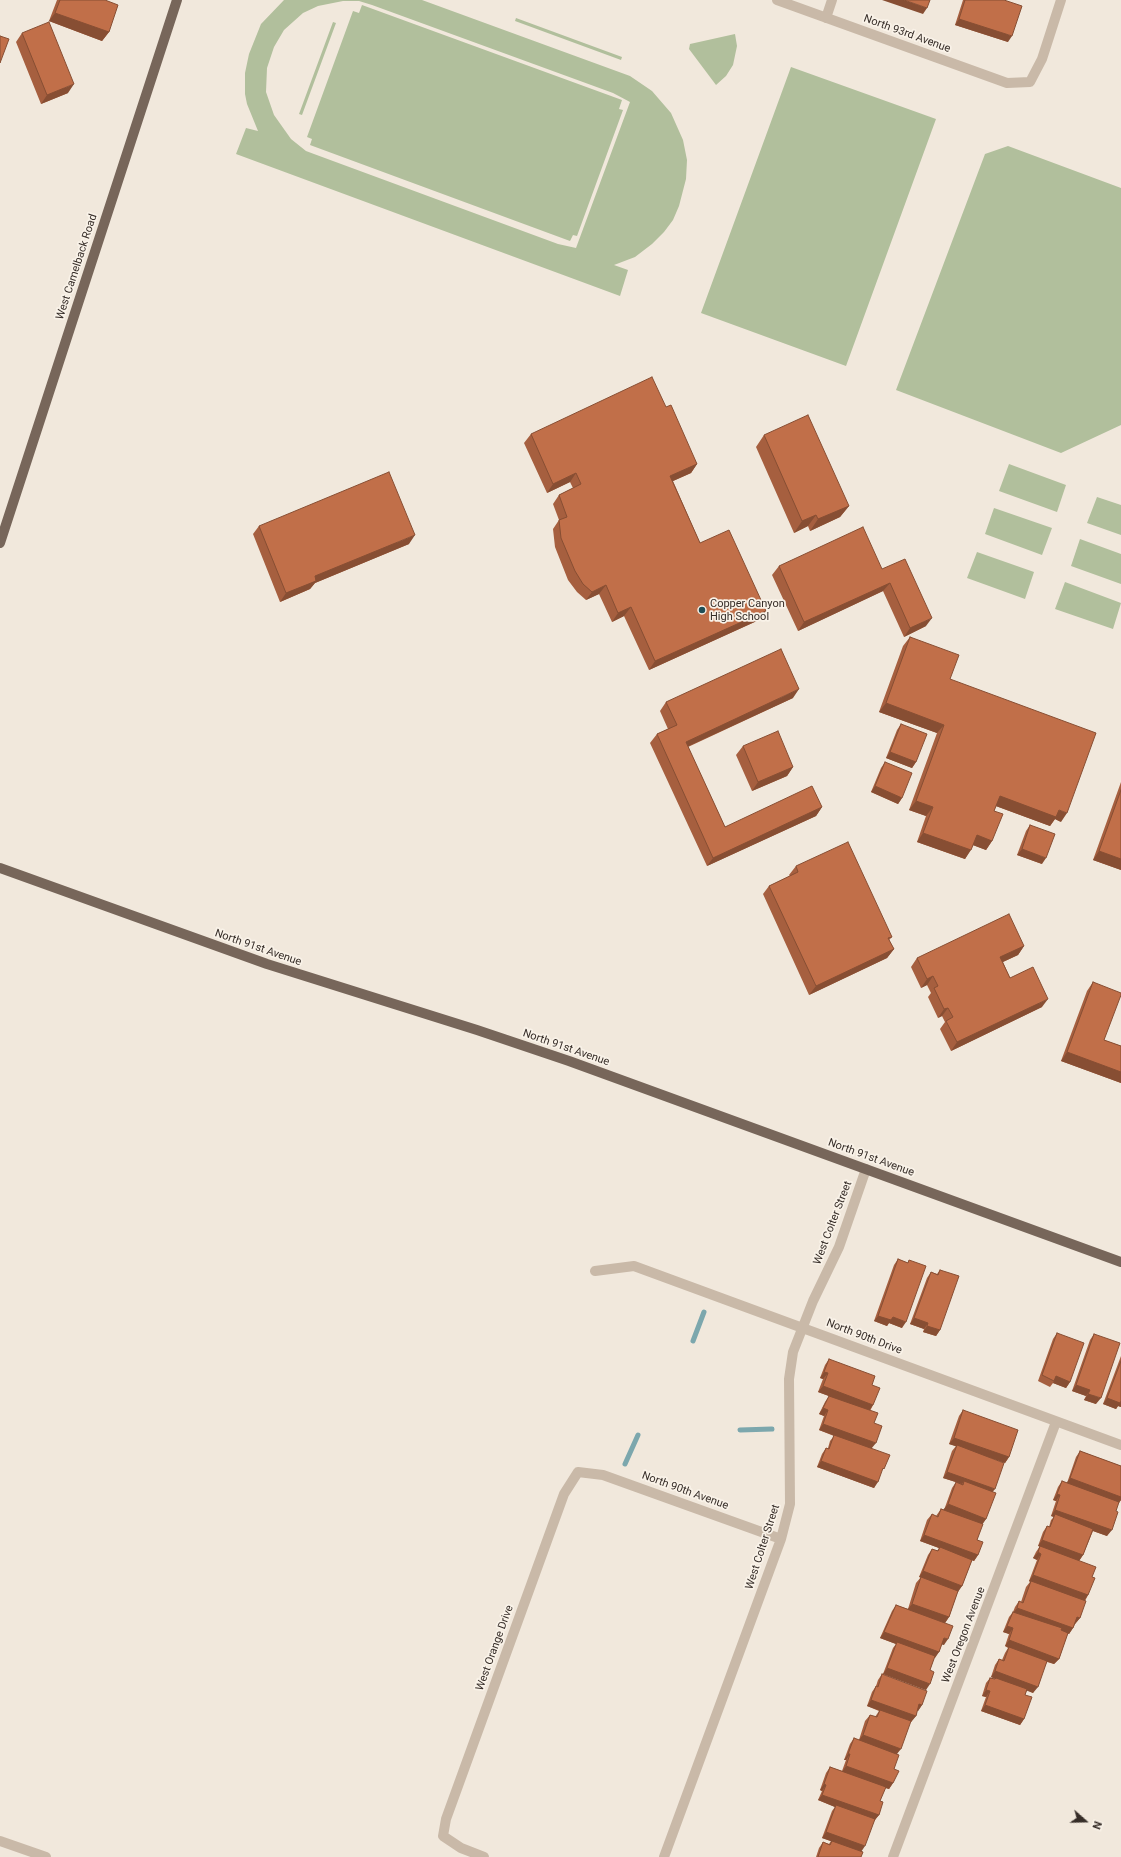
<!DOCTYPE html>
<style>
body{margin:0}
#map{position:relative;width:1121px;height:1857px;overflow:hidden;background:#f1e8dc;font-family:Roboto,sans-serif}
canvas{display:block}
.north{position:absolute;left:1065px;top:1801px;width:40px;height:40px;-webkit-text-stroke:3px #f9f2e8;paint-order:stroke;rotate:110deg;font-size:11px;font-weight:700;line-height:16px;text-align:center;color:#362d28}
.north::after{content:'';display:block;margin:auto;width:14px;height:18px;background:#362d28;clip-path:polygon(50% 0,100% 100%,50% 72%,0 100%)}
</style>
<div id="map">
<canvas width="1121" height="1857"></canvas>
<div class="north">N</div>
</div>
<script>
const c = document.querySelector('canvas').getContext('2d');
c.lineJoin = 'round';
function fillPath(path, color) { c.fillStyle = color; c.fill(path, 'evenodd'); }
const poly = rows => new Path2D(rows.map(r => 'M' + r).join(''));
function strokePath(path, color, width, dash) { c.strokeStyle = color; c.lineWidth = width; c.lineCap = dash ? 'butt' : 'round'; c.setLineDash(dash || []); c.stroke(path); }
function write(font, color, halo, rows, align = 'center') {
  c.font = font + ' Roboto,sans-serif'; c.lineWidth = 3.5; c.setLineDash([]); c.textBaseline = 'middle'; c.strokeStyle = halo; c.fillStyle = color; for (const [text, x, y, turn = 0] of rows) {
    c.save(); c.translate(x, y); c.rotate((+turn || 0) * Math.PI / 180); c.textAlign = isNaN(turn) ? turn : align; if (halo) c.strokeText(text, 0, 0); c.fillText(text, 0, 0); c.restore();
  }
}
fillPath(poly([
 [284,0,422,0,630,76,652,91,671,113,683,140,687,160,686,179,679,206,673,220,664,232,652,244,635,257,614,265,628,270,620,296,236,154,246,128,258,131,247,104,245,94,245,73,249,54,261,24],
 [343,1,359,1,372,5,613,93,630,102,576,248,558,244,314,154,306,151,291,139,274,115,266,92,267,68,274,47,284,30,303,13,318,6],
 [362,5,622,100,619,109,623,110,577,236,573,235,570,241,310,145,312,139,307,137,353,11,359,13],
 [516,18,622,57,621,60,515,21],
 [333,22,336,23,302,115,299,114],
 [735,34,737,46,733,65,726,76,716,85,689,49,690,44],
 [791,67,936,119,846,366,701,313],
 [1008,146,1121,188,1121,425,1061,453,896,390,985,154],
 [1009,464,1066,485,1057,512,999,491],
 [1097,497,1121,505,1121,535,1087,523],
 [994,508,1052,528,1042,555,985,534],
 [1080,539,1121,554,1121,584,1071,566],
 [977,552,1034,572,1025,599,967,578],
 [1065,582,1121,603,1113,629,1055,609]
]), '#b1bf9c');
strokePath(poly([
 [693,1341,704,1312],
 [740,1430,772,1429],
 [625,1464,638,1435]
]), '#7ca7ad', 5);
strokePath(poly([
 [777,0,1007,83,1030,82,1042,59,1061,0],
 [826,18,832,0],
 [595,1271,634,1266,1121,1445],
 [0,1841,46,1857],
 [484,1857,461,1848,443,1836,446,1819,564,1494,578,1472,603,1475,781,1539],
 [664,1857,781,1539,790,1504,789,1379,793,1352,813,1301,839,1247,866,1169],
 [893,1857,1056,1422]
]), '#c9b9a8', 10);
strokePath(poly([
 [0,543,177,0],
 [0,868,267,964,477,1030,569,1061,1121,1262]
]), '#77665a', 10);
fillPath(poly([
 [57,0,105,0,109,32,102,41,49,21],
 [963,0,1004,0,1008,42,955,25],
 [22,33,68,93,41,104,16,42],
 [666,407,697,464,691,473,673,481,700,543,766,611,759,620,649,670,624,616,612,622,599,594,586,600,577,592,568,580,555,547,553,529,559,520,553,504,559,495,573,488,570,482,547,493,524,443,531,434],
 [764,435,849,506,840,517,810,531,808,526,794,533,756,447],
 [259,526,409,544,315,583,310,589,280,602,253,534],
 [779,566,882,569,926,626,904,637,883,591,798,631,772,575],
 [910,637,950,679,1061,822,1055,819,1050,826,996,806,994,811,992,841,986,850,973,845,965,859,917,842,926,816,909,810,937,733,879,712,903,646],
 [793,698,688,747,725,827,822,807,816,816,707,866,650,743,657,734,668,729,660,711,666,702],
 [901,724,916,762,912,768,886,758,897,730],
 [743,746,793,767,787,776,752,791,736,755],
 [885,762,902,798,898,804,871,792,881,768],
 [1121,782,1121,870,1093,860],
 [1030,825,1042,864,1017,855,1026,831],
 [796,866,892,937,889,940,894,949,887,958,809,995,763,894,769,886,790,876,789,875],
 [1024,946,1018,955,1003,962,1010,978,1042,1007,951,1051,940,1029,945,1022,942,1016,938,1018,928,997,931,993,927,985,921,988,911,967,917,958],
 [1093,982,1104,1040,1121,1046,1121,1083,1061,1061,1087,991],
 [898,1259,908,1263,909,1260,902,1328,889,1323,887,1326,874,1321,894,1265],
 [940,1270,940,1330,936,1336,923,1332,924,1329,910,1324,927,1278,931,1272,937,1274],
 [1057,1333,1070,1382,1066,1388,1053,1383,1050,1387,1038,1381,1053,1339],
 [1094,1334,1096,1404,1084,1400,1086,1396,1072,1391,1090,1340],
 [1121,1356,1121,1407,1118,1406,1116,1409,1103,1404],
 [829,1359,872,1385,873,1405,870,1411,874,1423,872,1448,880,1475,874,1488,817,1467,822,1454,826,1448,828,1448,830,1441,834,1436,819,1430,824,1416,819,1414,825,1402,829,1396,818,1392,823,1379,820,1378,825,1365],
 [963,1410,1009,1457,1005,1463,989,1457,992,1492,986,1519,982,1524,977,1540,978,1555,974,1561,972,1560,962,1586,958,1591,949,1617,945,1623,944,1645,942,1644,939,1652,934,1658,930,1670,926,1690,883,1674,893,1648,896,1644,880,1638,892,1611,896,1605,908,1609,916,1583,921,1577,919,1577,928,1555,932,1549,937,1551,939,1548,920,1541,927,1520,932,1514,936,1516,941,1509,944,1510,952,1488,956,1482,962,1484,943,1478,952,1451,956,1446,949,1444,959,1416],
 [1080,1451,1121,1466,1121,1500,1118,1504,1107,1536,1093,1531,1083,1555,1079,1561,1092,1577,1088,1595,1085,1601,1080,1618,1075,1624,1073,1628,1069,1634,1068,1633,1059,1659,1054,1664,1047,1662,1033,1693,1027,1690,1025,1695,1024,1719,1020,1725,981,1711,986,1697,982,1696,986,1683,990,1678,995,1679,991,1677,995,1665,999,1659,1002,1660,1005,1653,1008,1648,1005,1646,1009,1634,1003,1632,1009,1617,1013,1612,1015,1607,1019,1601,1021,1602,1026,1587,1030,1582,1029,1581,1037,1560,1033,1558,1036,1552,1040,1546,1038,1546,1043,1532,1047,1526,1049,1527,1051,1520,1054,1517,1051,1516,1056,1501,1053,1500,1058,1487,1062,1481,1067,1483,1076,1457],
 [882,1674,922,1705,918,1711,917,1711,916,1716,911,1722,910,1722,897,1754,894,1769,893,1783,889,1789,885,1788,880,1801,879,1815,874,1821,861,1851,861,1857,816,1857,819,1848,823,1842,829,1844,831,1841,822,1838,832,1811,835,1807,818,1800,822,1791,820,1790,826,1773,830,1767,842,1771,846,1760,844,1760,850,1744,854,1738,859,1740,865,1721,870,1715,875,1717,879,1711,867,1706,872,1692,876,1686,878,1680]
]), '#a65f3f');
fillPath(poly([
 [882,0,904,0,927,8,923,14],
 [55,13,109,32,102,41,49,21],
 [959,19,1012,36,1008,42,955,25],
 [74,84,68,93,41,104,47,95],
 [697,464,691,473,664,485,670,476],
 [576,473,570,482,547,493,553,484],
 [849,506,840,517,810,531,818,519],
 [816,515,808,526,794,533,802,521],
 [415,535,409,544,315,583,310,589,280,602,286,593,315,576],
 [890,583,883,591,798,631,804,622],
 [606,585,599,594,586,600,592,592],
 [631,607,624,616,612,622,618,613],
 [766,611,759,620,649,670,655,661],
 [932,618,926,626,904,637,910,628],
 [799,689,793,698,680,750,686,742],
 [886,703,944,725,937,733,879,712],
 [890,752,916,762,912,768,886,758],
 [793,767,787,776,752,791,758,782],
 [875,786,902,798,898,804,871,792],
 [1000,796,1059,810,1067,813,1061,822,1055,819,1050,826,993,805],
 [916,801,933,807,926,816,909,810],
 [822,807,816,816,707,866,713,858],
 [923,833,971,850,965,859,917,842],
 [977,835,992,841,986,850,970,844],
 [1022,849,1046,858,1042,864,1017,855],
 [1099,851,1121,859,1121,870,1093,860],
 [1024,946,1018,955,994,966,1000,957],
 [894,949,887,958,809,995,816,986],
 [933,976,927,985,921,988,927,979],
 [1048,999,1042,1007,951,1051,957,1042],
 [948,1008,942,1016,938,1018,944,1009],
 [1067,1052,1121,1072,1121,1083,1061,1061],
 [878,1316,893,1317,906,1322,902,1328,889,1323,887,1326,874,1321],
 [914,1318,928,1323,924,1329,910,1324],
 [927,1326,940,1330,936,1336,923,1332],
 [824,1372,828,1373,823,1379,820,1378],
 [1056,1376,1070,1382,1066,1388,1053,1383],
 [1076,1385,1090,1390,1086,1396,1072,1391],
 [823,1386,873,1405,869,1411,818,1392],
 [1088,1394,1101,1398,1096,1404,1084,1400],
 [1107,1398,1121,1400,1121,1407,1118,1406,1116,1409,1103,1404],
 [823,1408,828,1410,824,1416,819,1414],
 [823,1424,876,1443,871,1449,819,1430],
 [954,1438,1009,1457,1005,1463,949,1444],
 [821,1461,878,1482,874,1488,817,1467],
 [947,1472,995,1489,990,1495,964,1481,962,1484,943,1478],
 [1070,1478,1121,1497,1121,1500,1118,1504,1066,1484],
 [1057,1494,1060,1495,1056,1501,1053,1500],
 [948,1504,986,1519,982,1525,943,1510],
 [1055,1510,1112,1530,1107,1536,1054,1517,1055,1514,1054,1517,1051,1516],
 [924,1535,978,1555,974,1561,920,1541],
 [1042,1540,1083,1555,1079,1561,1038,1546],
 [1038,1552,1041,1554,1037,1560,1033,1558],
 [923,1571,962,1586,958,1592,919,1577],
 [1033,1575,1088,1595,1084,1601,1029,1581],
 [912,1604,949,1617,945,1623,907,1610],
 [1017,1608,1073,1628,1069,1634,1013,1613],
 [1077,1617,1080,1618,1075,1624,1073,1623],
 [1007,1626,1013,1628,1009,1634,1003,1632],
 [884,1632,939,1652,935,1658,896,1644,897,1642,896,1644,880,1638],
 [944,1638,948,1639,944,1645,940,1644],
 [1009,1640,1059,1659,1054,1664,1005,1646],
 [887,1668,930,1684,926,1690,883,1674],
 [995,1671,1038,1687,1033,1693,991,1677],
 [986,1690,990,1691,986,1697,982,1696],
 [871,1700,916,1716,911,1722,867,1706],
 [919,1704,922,1705,918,1711,915,1710],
 [985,1705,1024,1719,1020,1725,981,1711],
 [863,1735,901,1749,896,1755,858,1741],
 [848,1754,850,1754,846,1760,844,1760],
 [846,1766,893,1783,889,1789,842,1772],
 [824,1784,826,1785,822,1791,820,1790],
 [822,1795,879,1815,874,1821,836,1807,836,1805,835,1807,818,1800],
 [826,1832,865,1846,861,1852,822,1838]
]), '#874e33');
const building = poly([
 [60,0,105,0,118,5,109,32,55,13,60,0],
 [904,0,930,0,927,8,904,0],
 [965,0,1004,0,1022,6,1012,36,959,19,965,0],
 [49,22,74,84,47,95,22,33,49,22],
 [0,36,9,39,0,63,0,36],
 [652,377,666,407,671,405,697,464,670,476,700,543,729,530,766,611,655,661,631,607,618,613,606,585,592,592,583,584,575,571,561,538,559,520,567,517,559,495,581,484,576,473,553,484,531,434,652,377],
 [808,415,849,506,818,519,816,515,802,521,764,435,808,415],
 [389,472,415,535,315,576,316,581,286,593,259,526,389,472],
 [863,527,882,569,905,559,932,618,910,628,890,583,804,622,779,566,863,527],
 [910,637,959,655,950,679,1096,733,1067,813,1059,810,1056,817,1000,796,994,811,1003,814,992,841,977,835,971,850,923,833,933,807,916,801,944,725,886,703,910,637],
 [781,649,799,689,686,742,725,827,812,786,822,807,713,858,657,734,677,725,666,702,781,649],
 [901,724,927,734,916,762,890,752,901,724],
 [778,731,793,767,758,782,743,746,778,731],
 [885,762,912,773,902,798,875,786,885,762],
 [1121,790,1121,859,1099,851,1121,790],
 [1030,825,1055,834,1046,858,1022,849,1030,825],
 [848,842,892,937,888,938,894,949,816,986,769,886,798,872,796,866,848,842],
 [1009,914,1024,946,1000,957,1010,978,1033,967,1048,999,957,1042,946,1021,953,1017,948,1008,944,1009,934,988,938,986,933,976,927,979,917,958,1009,914],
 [1093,982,1121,993,1121,995,1104,1040,1121,1046,1121,1072,1067,1052,1093,982],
 [898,1259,908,1263,909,1260,926,1266,906,1322,893,1317,891,1320,878,1316,898,1259],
 [940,1270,959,1276,940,1330,927,1326,928,1323,914,1318,931,1272,938,1275,940,1270],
 [1057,1333,1084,1343,1070,1382,1056,1376,1054,1381,1042,1375,1057,1333],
 [1094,1334,1120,1343,1101,1398,1088,1394,1090,1390,1076,1385,1094,1334],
 [829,1359,875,1376,872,1385,880,1388,873,1405,823,1386,828,1373,824,1372,829,1359],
 [1121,1361,1121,1401,1120,1403,1107,1398,1121,1361],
 [829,1396,878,1413,874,1423,882,1426,876,1443,823,1424,828,1410,823,1408,829,1396],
 [963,1410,1018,1430,1009,1457,954,1438,963,1410],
 [834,1435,890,1455,884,1469,883,1468,878,1482,821,1461,826,1448,829,1449,834,1435],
 [957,1445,1004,1463,995,1489,947,1472,957,1445],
 [1080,1451,1121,1466,1121,1497,1070,1478,1080,1451],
 [964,1481,996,1493,986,1519,948,1504,956,1482,963,1485,964,1481],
 [1062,1481,1119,1502,1116,1511,1118,1512,1112,1530,1055,1510,1060,1495,1057,1494,1062,1481],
 [941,1509,983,1524,977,1540,983,1542,978,1555,924,1535,932,1514,938,1517,941,1509],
 [1055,1514,1093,1529,1083,1555,1042,1540,1047,1526,1050,1527,1055,1514],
 [1040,1546,1096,1567,1092,1577,1095,1578,1088,1595,1033,1575,1041,1554,1038,1552,1040,1546],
 [940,1547,972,1560,962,1586,923,1571,932,1549,938,1551,940,1547],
 [921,1577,958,1591,949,1617,912,1604,921,1577],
 [1031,1581,1086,1601,1080,1618,1077,1617,1073,1628,1017,1608,1019,1601,1023,1603,1031,1581],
 [896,1605,953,1626,948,1639,944,1638,939,1652,884,1632,896,1605],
 [1013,1612,1062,1628,1061,1630,1068,1633,1059,1659,1009,1640,1013,1628,1007,1626,1013,1612],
 [897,1642,935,1656,930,1670,934,1672,930,1684,887,1668,897,1642],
 [1009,1647,1047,1661,1038,1687,995,1671,999,1659,1004,1661,1009,1647],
 [882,1674,927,1691,922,1705,919,1704,916,1716,871,1700,876,1686,878,1687,882,1674],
 [990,1678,995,1679,996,1678,1027,1689,1025,1695,1032,1697,1024,1719,985,1705,990,1691,986,1690,990,1678],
 [880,1710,911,1721,901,1749,863,1735,870,1715,877,1717,880,1710],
 [854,1738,899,1755,894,1769,899,1771,893,1783,846,1766,850,1754,848,1754,854,1738],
 [830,1767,886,1787,880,1801,883,1802,879,1815,822,1795,826,1785,824,1784,830,1767],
 [836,1805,875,1819,865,1846,826,1832,836,1805],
 [832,1841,863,1852,861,1857,818,1857,823,1842,830,1845,832,1841]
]);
fillPath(building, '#c16f49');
strokePath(building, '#874e33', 1);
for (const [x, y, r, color] of [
 [702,610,4,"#1f4e56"]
]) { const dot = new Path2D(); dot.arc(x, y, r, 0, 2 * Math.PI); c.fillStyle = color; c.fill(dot); strokePath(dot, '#f9f2e8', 1.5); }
write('11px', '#362d28', '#f9f2e8', [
 ["North 93rd Avenue",907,34,20],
 ["West Camelback Road",77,267,-72],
 ["North 91st Avenue",258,948,19],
 ["North 91st Avenue",566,1048,19],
 ["North 91st Avenue",871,1158,20],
 ["West Colter Street",833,1223,-69],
 ["North 90th Drive",864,1337,21],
 ["North 90th Avenue",685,1491,20],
 ["West Colter Street",763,1547,-72],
 ["West Oregon Avenue",964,1635,-69],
 ["West Orange Drive",495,1648,-70]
]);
write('11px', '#362d28', '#f9f2e8', [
 ["Copper Canyon",710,604],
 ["High School",710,617]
], 'left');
</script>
